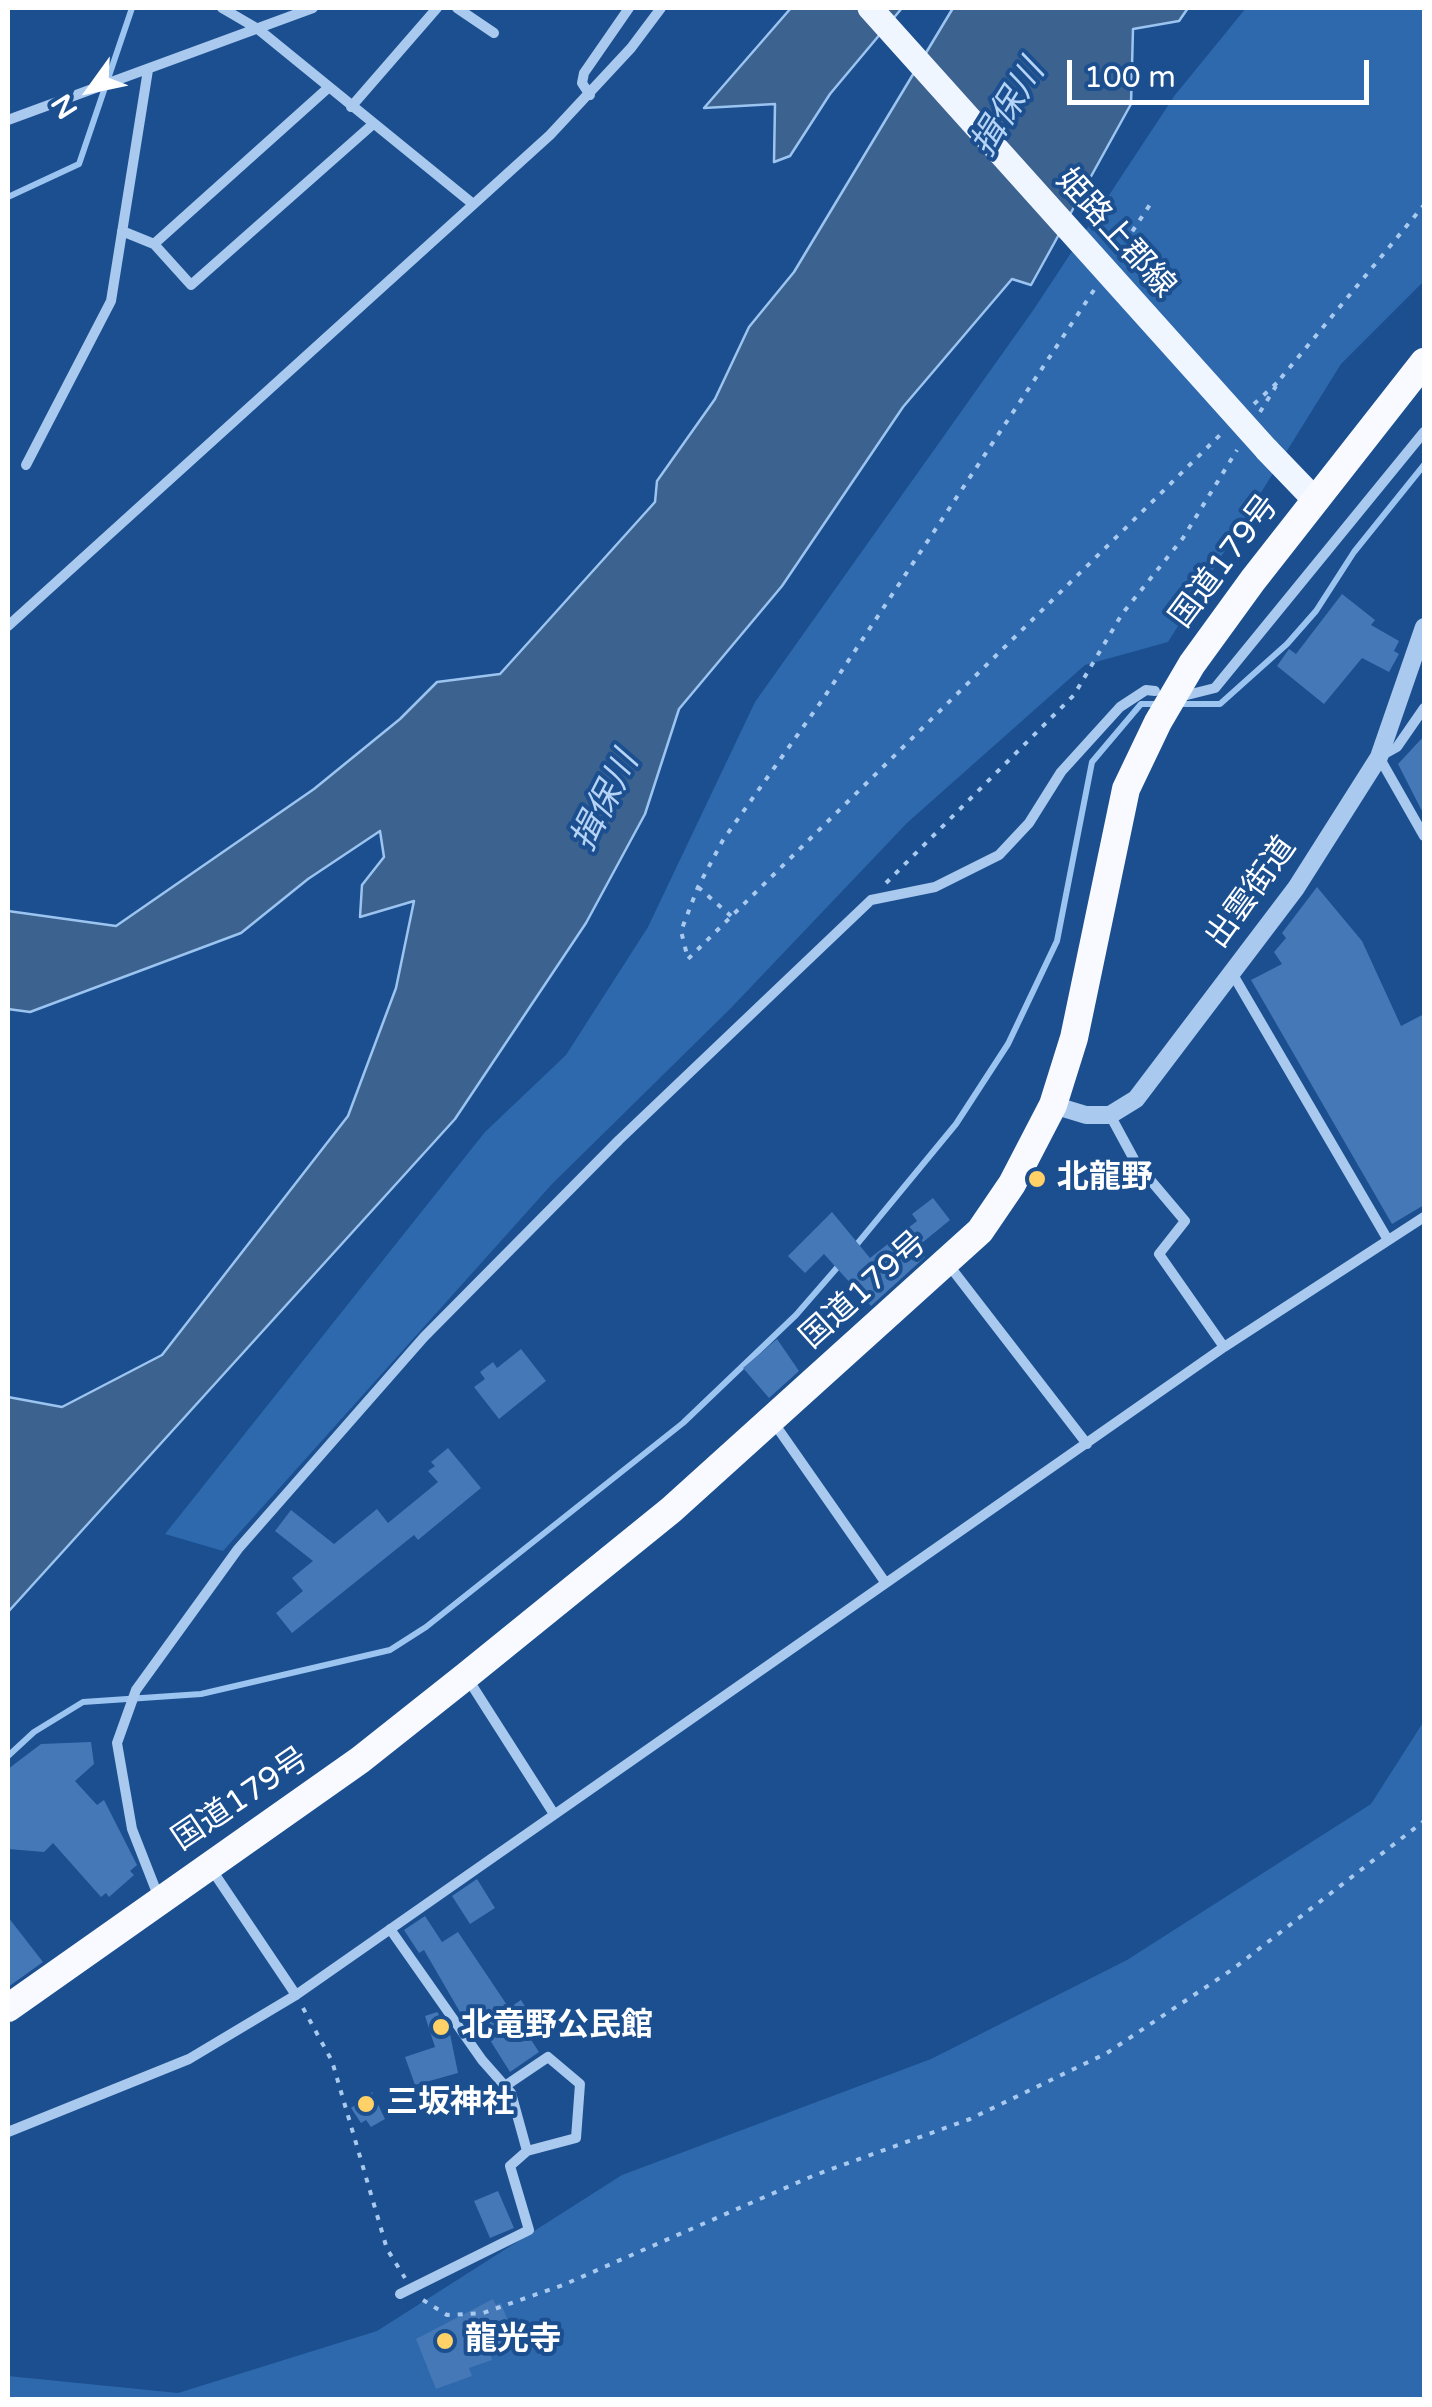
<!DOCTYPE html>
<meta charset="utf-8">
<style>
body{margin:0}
#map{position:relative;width:1432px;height:2407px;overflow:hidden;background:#1b4f8f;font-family:"Varela Round",sans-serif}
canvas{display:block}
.frame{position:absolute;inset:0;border:10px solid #fff;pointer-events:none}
.north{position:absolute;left:40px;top:40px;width:100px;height:100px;-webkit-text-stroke:8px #1b4f8f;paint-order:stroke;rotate:237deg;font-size:28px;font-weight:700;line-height:40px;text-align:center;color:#fff}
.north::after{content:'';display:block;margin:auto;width:35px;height:45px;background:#fff;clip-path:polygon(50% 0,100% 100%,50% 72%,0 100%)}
.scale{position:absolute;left:1067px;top:60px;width:302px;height:45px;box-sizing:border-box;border:5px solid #fff;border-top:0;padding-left:12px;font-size:30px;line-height:35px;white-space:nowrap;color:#fff;-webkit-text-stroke:8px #1b4f8f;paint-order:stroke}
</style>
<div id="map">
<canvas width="1432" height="2407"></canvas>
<div class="frame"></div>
<div class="north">N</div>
<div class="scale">100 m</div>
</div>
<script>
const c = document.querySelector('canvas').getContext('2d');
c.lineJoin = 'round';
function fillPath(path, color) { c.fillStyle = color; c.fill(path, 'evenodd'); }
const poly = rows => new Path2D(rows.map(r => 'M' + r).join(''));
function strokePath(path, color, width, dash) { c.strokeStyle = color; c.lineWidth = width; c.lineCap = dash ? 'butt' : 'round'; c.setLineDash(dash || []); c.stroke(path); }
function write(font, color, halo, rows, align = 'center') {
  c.font = font + ' "Varela Round","Noto Sans JP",sans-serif'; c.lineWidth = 8; c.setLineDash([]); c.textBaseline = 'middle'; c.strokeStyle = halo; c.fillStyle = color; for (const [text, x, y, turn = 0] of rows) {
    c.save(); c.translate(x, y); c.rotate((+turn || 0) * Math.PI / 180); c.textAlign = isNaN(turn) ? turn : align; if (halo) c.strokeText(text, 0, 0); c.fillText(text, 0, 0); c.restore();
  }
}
fillPath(poly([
 [1246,8,1424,8,1424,281,1341,364,1168,642,1085,665,907,823,731,1008,552,1184,223,1551,165,1534,485,1132,566,1055,648,927,755,702,1034,309,1175,95],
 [1424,1721,1424,2399,8,2400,8,2376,178,2393,377,2331,622,2175,931,2059,1127,1960,1371,1804]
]), '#2e69ad');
const water = poly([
 [791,8,902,8,830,94,790,156,774,162,775,104,704,108,791,8],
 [953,8,1188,8,1179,21,1133,29,1131,104,1031,285,1012,279,903,407,782,586,679,709,645,814,586,923,455,1119,8,1612,8,1397,62,1407,162,1355,348,1116,396,988,414,901,360,917,362,885,384,857,380,831,308,879,241,933,30,1012,8,1009,8,911,116,926,314,789,400,719,437,682,500,674,655,502,657,481,715,399,749,327,794,272,953,8]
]);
fillPath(water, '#3c6290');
strokePath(water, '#9cc4f0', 2.5);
strokePath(poly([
 [8,197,79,164,132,8],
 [1177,704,1220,704,1287,644,1316,611,1354,552,1424,465],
 [853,1249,956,1124,1008,1044,1057,941,1092,762,1141,704,1160,704],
 [8,1756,34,1732,83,1702,201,1694,390,1650,426,1627,683,1423,796,1315,842,1262]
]), '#9cc4f0', 6);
fillPath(poly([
 [1342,594,1375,620,1371,625,1399,641,1394,651,1399,654,1389,672,1362,658,1324,704,1277,666,1289,649,1296,654],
 [1424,736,1424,815,1398,764],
 [1317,887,1362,941,1401,1026,1424,1014,1424,1205,1392,1224,1251,980,1282,964,1274,952,1286,938,1282,933],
 [933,1198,950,1220,917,1247,925,1257,871,1306,824,1254,805,1273,788,1256,832,1212,870,1258,917,1221,912,1214],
 [777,1339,799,1371,769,1398,743,1368],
 [521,1349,546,1381,499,1419,474,1387,485,1379,480,1372,493,1362,497,1368],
 [448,1448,481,1488,418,1540,414,1535,292,1633,276,1613,303,1591,292,1578,313,1561,275,1531,291,1510,334,1544,377,1509,388,1523,438,1482,428,1471,435,1466,431,1462],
 [91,1742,94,1764,75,1781,97,1805,104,1800,137,1865,130,1871,134,1875,109,1897,106,1893,101,1897,53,1843,44,1852,8,1849,8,1769,41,1744],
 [477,1879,495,1908,470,1924,452,1896],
 [425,1916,442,1942,458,1932,509,2008,521,2000,537,2025,526,2032,539,2052,510,2072,473,2013,464,2019,424,1950,419,1953,404,1930],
 [8,1917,43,1962,8,1987],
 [437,2012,449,2029,458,2073,415,2085,405,2057,435,2047,425,2016],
 [372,2092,385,2119,371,2127,366,2120,361,2123,351,2108],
 [498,2191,514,2228,490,2238,474,2201],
 [493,2299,496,2305,501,2303,510,2327,503,2330,508,2345,490,2352,492,2360,469,2368,472,2376,436,2389,416,2339]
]), '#4478b7');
strokePath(poly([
 [1118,253,1153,200],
 [1094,290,823,699,723,840,698,887,681,931,688,959,1221,434],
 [1281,378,1424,205],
 [1254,404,1280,380],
 [1260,412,1276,386],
 [886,883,1074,695,1122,614,1183,538,1237,450],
 [698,887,731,916],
 [303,2008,332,2061,387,2249,405,2278],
 [423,2300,447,2315,483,2313,563,2285,815,2175,970,2119,1107,2053,1233,1969,1424,1821]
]), '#a9c9ee', 4, [5, 8]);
strokePath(poly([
 [222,8,258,29,473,204],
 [457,8,494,33],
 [590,95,582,83,584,73,629,8],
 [351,107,437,8],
 [8,120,313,8],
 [122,231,154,244,191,285,372,125],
 [154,244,328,88],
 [26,465,111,301,148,70],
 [8,626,550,135,631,48,661,8],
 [1187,695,1215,688,1424,432],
 [1424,708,1397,747,1379,757,1424,836],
 [1232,973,1388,1240],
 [1110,1115,1136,1163,1185,1221,1159,1254,1224,1347],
 [948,1264,1087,1444],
 [774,1423,885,1582],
 [466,1676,554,1814],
 [210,1867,296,1995],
 [159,1898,132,1829,117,1743,136,1690,238,1549,424,1337,619,1140,871,900,935,887,999,855,1029,823,1061,772,1120,707,1146,690,1155,691],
 [390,1929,482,2060,505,2086,511,2093,527,2151,576,2138,580,2084,548,2057,505,2086],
 [8,2132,189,2059,296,1995,1224,1347,1424,1217],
 [400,2294,529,2230,510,2166,527,2151]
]), '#a9c9ee', 10);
strokePath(poly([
 [1053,1105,1086,1115,1110,1115,1136,1099,1296,888,1379,757,1424,627]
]), '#a9c9ee', 18);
strokePath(poly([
 [1267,450,1316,501]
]), '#f0f6ff', 25);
strokePath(poly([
 [8,2008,360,1760,466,1676,671,1510,980,1231,1012,1184,1053,1105,1074,1038,1126,789,1158,722,1192,664,1253,580,1424,362]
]), '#f8faff', 28);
strokePath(poly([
 [870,8,1267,450]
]), '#f0f6ff', 25);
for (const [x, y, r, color] of [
 [1037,1179,10,"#ffd166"],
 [441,2027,10,"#ffd166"],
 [366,2104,10,"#ffd166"],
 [445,2341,10,"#ffd166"]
]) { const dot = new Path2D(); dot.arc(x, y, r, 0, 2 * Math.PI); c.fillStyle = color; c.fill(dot); strokePath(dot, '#1b4f8f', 4); }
write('32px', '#fff', '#1b4f8f', [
 ["姫路上郡線",1115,234,48],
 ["国道179号",1225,562,-53],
 ["出雲街道",1252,893,-54],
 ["国道179号",864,1291,-42],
 ["国道179号",241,1800,-34]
]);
write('bold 32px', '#fff', '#1b4f8f', [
 ["北龍野",1057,1179],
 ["北竜野公民館",461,2027],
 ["三坂神社",386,2104],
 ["龍光寺",465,2341]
], 'left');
write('italic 35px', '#b5d3f5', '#1b4f8f', [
 ["揖保川",1009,109,-58],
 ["揖保川",606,802,-63]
]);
</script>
